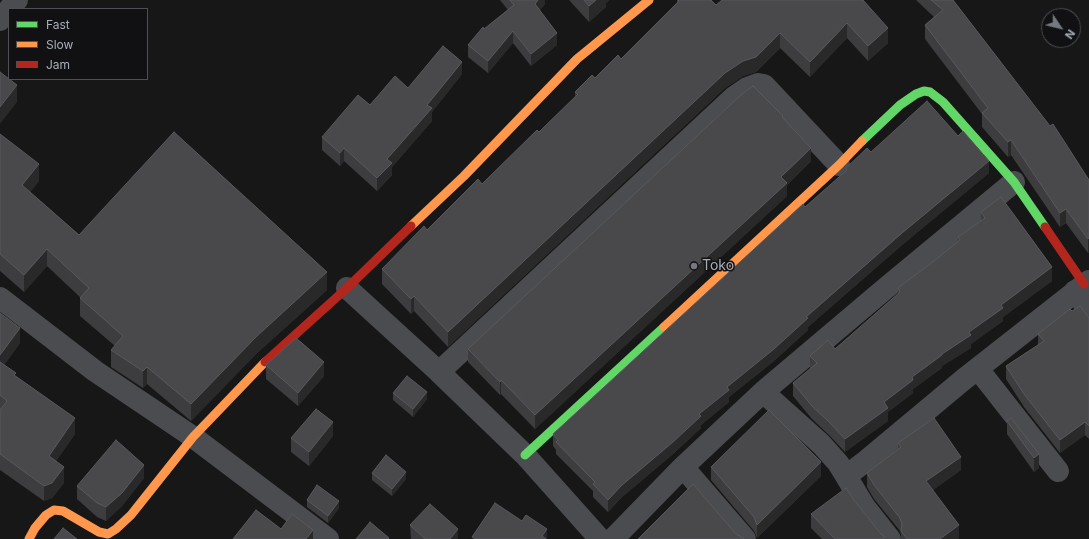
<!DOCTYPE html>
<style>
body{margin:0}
#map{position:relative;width:1089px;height:539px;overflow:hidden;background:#171717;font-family:Inter,sans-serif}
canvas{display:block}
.legend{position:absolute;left:8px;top:8px;width:140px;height:72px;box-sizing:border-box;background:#111113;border:1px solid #4d4f55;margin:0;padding:5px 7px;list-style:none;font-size:12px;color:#a8adb8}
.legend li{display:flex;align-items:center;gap:8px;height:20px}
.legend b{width:20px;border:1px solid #4d4f55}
.north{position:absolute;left:1041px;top:8px;width:40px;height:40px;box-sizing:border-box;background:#111113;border:1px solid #4d4f55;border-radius:50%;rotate:125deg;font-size:11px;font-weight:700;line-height:16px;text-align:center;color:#a8adb8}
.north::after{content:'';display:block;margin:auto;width:14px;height:18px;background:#757880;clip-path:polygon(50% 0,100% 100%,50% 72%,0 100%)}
</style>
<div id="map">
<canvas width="1089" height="539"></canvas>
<ul class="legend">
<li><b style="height:5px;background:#63d668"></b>Fast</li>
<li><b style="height:5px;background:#ff974d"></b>Slow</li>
<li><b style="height:5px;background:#b3261e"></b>Jam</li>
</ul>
<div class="north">N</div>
</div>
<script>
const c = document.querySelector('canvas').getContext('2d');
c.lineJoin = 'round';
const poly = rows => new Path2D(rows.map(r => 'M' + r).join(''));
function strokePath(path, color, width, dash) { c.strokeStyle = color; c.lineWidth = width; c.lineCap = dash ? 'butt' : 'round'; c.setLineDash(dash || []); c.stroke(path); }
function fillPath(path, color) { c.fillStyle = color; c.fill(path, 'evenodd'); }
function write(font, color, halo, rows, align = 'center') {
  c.font = font + ' Inter,sans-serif'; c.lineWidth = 3; c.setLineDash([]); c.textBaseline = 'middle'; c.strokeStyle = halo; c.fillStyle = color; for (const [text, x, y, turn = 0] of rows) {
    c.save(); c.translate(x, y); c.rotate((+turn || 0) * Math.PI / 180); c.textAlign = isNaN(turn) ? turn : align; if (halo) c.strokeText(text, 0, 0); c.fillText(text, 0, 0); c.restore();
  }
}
strokePath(poly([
 [0,20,17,0],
 [347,288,439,372,525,455,600,539],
 [1075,291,1089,311],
 [0,298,95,371,193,437,328,539],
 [978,369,1058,471],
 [439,372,734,97,747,88,758,84,764,85,839,165],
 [763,392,821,444,838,463,846,476,866,461,963,380,1089,281],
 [683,467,745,539],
 [846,476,864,506,890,539],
 [613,539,683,467,763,392,886,288,1014,182]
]), '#4b4c50', 22);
strokePath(poly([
 [862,141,900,105,916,94,924,91,930,92,943,102,1014,182,1045,227],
 [525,455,664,327]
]), '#63d668', 9);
strokePath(poly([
 [411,226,464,176,577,59,649,0],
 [664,327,839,165,862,141],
 [29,539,35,528,46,515,54,510,63,511,99,532,108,534,116,529,131,515,193,437,265,362]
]), '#ff974d', 9);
strokePath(poly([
 [1045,227,1084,284],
 [265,362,347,288,411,226]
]), '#b3261e', 9);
fillPath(poly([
 [500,0,545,0,545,4,540,10,557,45,531,66,513,43,488,73,468,57,468,45,484,29,508,10],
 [569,0,609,0,606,3,606,7,589,22],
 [677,0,711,0,716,5,863,0,888,43,868,61,847,38,810,77,780,48,756,72,743,76,725,88,448,347,414,311,411,314,382,284,382,269,482,184,539,132,575,97,575,92,595,78,621,59,677,3],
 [916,0,953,0,1089,180,1089,252,1088,253,1066,223,1060,227,1011,155,1008,157,982,127,982,114,925,39,925,25,934,17],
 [462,74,432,112,432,121,392,167,392,175,377,191,344,161,340,166,322,150,322,137,370,105,408,88],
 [783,118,811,161,787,185,787,196,535,429,501,394,500,395,468,362,468,349],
 [0,134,39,181,30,192,79,235,327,290,256,354,191,421,147,384,143,388,111,367,111,350,115,346,80,316,80,298,81,298,47,266,24,292,0,271],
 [871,152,989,173,902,245,808,327,808,330,774,361,729,397,729,402,701,425,701,428,673,454,621,498,608,512,593,497,593,491,556,454,556,450,553,446,553,434,846,171,846,168],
 [981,212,1052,281,1003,317,1003,321,971,344,971,348,942,366,942,368,913,389,913,393,888,412,888,421,845,452,829,435,812,419,793,396,793,383,810,369,810,356,835,349,898,294,898,288,934,261,958,242,958,237,981,221],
 [1072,311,1089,318,1089,439,1085,435,1060,453,1024,407,1006,379,1006,366,1038,345,1038,334],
 [0,313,20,343,4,365,75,434,56,461,64,483,52,498,44,501,0,470],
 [266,365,324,376,298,406,266,379],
 [393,393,427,399,413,417,393,400],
 [1011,418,1039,468,1034,472,1007,434,1007,421],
 [333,436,309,466,291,452,291,438],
 [898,443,961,470,933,490,959,538,958,539,901,539,901,535,900,531,874,499,867,487,867,473,898,449],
 [711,467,821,476,757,538,754,531,711,480],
 [372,473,406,479,392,496,372,480],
 [144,478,122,506,106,521,97,517,77,499,77,486],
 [307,500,339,508,328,523,307,507],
 [854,500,885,539,822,539,811,528,811,514],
 [410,525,458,539,411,539]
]), '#3d3d3f');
fillPath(poly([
 [538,0,545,0,545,4,535,16,535,4],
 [596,0,609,0,606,3,606,7,589,22,589,6],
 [847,23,847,38,810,77,810,62],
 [888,28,888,43,868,61,868,46],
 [513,31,513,43,488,73,488,61],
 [557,33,557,45,531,66,531,54],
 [780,33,780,48,756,72,743,76,725,88,448,347,448,332,725,73],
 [462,62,462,74,432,112,432,121,392,167,392,175,377,191,377,178,387,159,427,105],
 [17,85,17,102,0,124,0,107],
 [1011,140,1011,155,1008,157,1008,142],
 [344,148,344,161,340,166,340,153],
 [811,148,811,161,787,185,787,196,535,429,535,415],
 [989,161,989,173,902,245,808,327,808,330,774,361,729,397,729,402,701,425,701,428,673,454,621,498,608,512,608,500,621,486,699,414,727,387,902,233],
 [39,164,39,181,22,202,22,185],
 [1066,209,1066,223,1060,227,1060,213],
 [1089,238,1089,252,1088,253,1088,239],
 [47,249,47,266,24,292,24,275],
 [1052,267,1052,281,1003,317,1003,321,971,344,971,348,942,366,942,368,913,389,913,393,888,412,888,421,845,452,845,439,884,402,912,377,1001,305],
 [327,272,327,290,256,354,191,421,191,404,256,337],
 [414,296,414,311,411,314,411,299],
 [20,328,20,343,0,371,0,355],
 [324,362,324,376,298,406,298,393],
 [147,367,147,384,143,388,143,371],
 [501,380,501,394,500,395,500,382],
 [427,392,427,399,413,417,413,409],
 [75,418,75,434,49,471,49,456],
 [333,422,333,436,309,466,309,452],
 [1085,422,1085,435,1060,453,1060,440],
 [1039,454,1039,468,1034,472,1034,458],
 [961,457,961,470,926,495,926,481],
 [821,462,821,476,757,538,757,525],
 [144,465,144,478,122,506,106,521,106,507],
 [64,467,64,483,52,498,44,501,44,486],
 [406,472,406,479,392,496,392,489],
 [339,501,339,508,328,523,328,516],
 [959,525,959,538,958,539,940,539],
 [458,529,458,539,450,539],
 [547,529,547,539,542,539,542,536],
 [313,530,313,539,306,539]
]), '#29292a');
const building = poly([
 [510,0,538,0,535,4,557,33,531,54,513,31,488,61,468,45,483,27,484,29,514,5,510,0],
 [584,0,596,0,589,6,584,0],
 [678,0,711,0,716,5,722,0,863,0,888,28,868,46,847,23,810,62,780,33,756,57,743,61,725,73,448,332,414,296,411,299,382,269,424,226,427,230,478,179,482,184,537,130,539,132,578,94,575,92,592,75,595,78,618,55,621,59,679,1,678,0],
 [931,0,953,0,1050,126,1053,124,1089,180,1089,238,1088,239,1066,209,1060,213,1011,140,1008,142,982,113,988,108,925,25,943,10,931,0],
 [443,46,462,62,427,105,432,108,387,159,392,163,377,178,344,148,340,153,322,137,358,95,370,105,395,76,408,88,443,46],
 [0,72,17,85,0,107,0,72],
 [753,86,783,116,782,117,811,148,781,177,787,183,535,415,501,380,500,382,468,349,742,94,753,86],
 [927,101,958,136,963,131,989,161,902,233,806,317,808,318,774,349,727,387,729,390,699,414,701,416,673,442,621,486,608,500,593,484,595,482,556,442,558,440,553,434,803,204,805,207,847,170,846,168,867,148,871,152,927,101],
 [174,132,327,272,256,337,191,404,147,367,143,371,111,350,123,336,80,298,89,288,47,249,24,275,0,254,0,134,39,164,22,185,79,235,174,132],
 [1001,197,1052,267,1001,305,1003,308,969,332,971,335,942,354,942,355,912,377,913,380,884,402,888,408,845,439,829,422,812,406,793,383,817,363,810,356,828,340,835,349,900,292,898,288,934,261,960,240,958,237,985,218,981,212,1001,197],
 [1080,306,1089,318,1089,426,1085,422,1060,440,1024,394,1006,366,1044,341,1038,334,1070,309,1072,311,1080,306],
 [0,313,20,328,0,355,0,313],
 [296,338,324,362,298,393,266,365,296,338],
 [0,362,16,373,14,375,75,418,49,456,64,467,52,483,44,486,0,454,0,410,7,401,0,395,0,362],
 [407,376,427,392,413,409,393,393,407,376],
 [316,409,333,422,309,452,291,438,316,409],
 [769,410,821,462,757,525,754,517,711,467,769,410],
 [934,418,961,457,926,481,959,525,940,539,907,539,901,531,902,524,900,518,874,485,867,473,901,447,898,443,934,418],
 [1011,418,1039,454,1034,458,1007,421,1011,418],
 [116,440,144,465,122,493,106,507,97,503,77,486,116,440],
 [386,455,406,472,392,489,372,473,386,455],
 [693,484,736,534,741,537,744,538,743,539,638,539,693,484],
 [317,485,339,501,328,516,307,500,317,485],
 [846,488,854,500,880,533,885,537,883,539,835,539,811,514,846,488],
 [495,503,522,521,526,515,547,529,542,536,546,539,475,539,472,537,495,503],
 [430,504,458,529,450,539,425,539,410,525,430,504],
 [256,510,281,529,292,514,313,530,306,539,233,539,256,510],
 [370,522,389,538,388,539,356,539,370,522],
 [63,528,77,539,54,539,63,528]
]);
fillPath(building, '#49494c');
strokePath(building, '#58595d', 1);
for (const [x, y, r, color] of [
 [694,266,4,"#757880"]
]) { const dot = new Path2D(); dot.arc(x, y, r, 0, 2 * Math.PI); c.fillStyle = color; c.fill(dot); strokePath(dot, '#111113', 1.5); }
write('14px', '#a8adb8', '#111113', [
 ["Toko",702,266]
], 'left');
</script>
